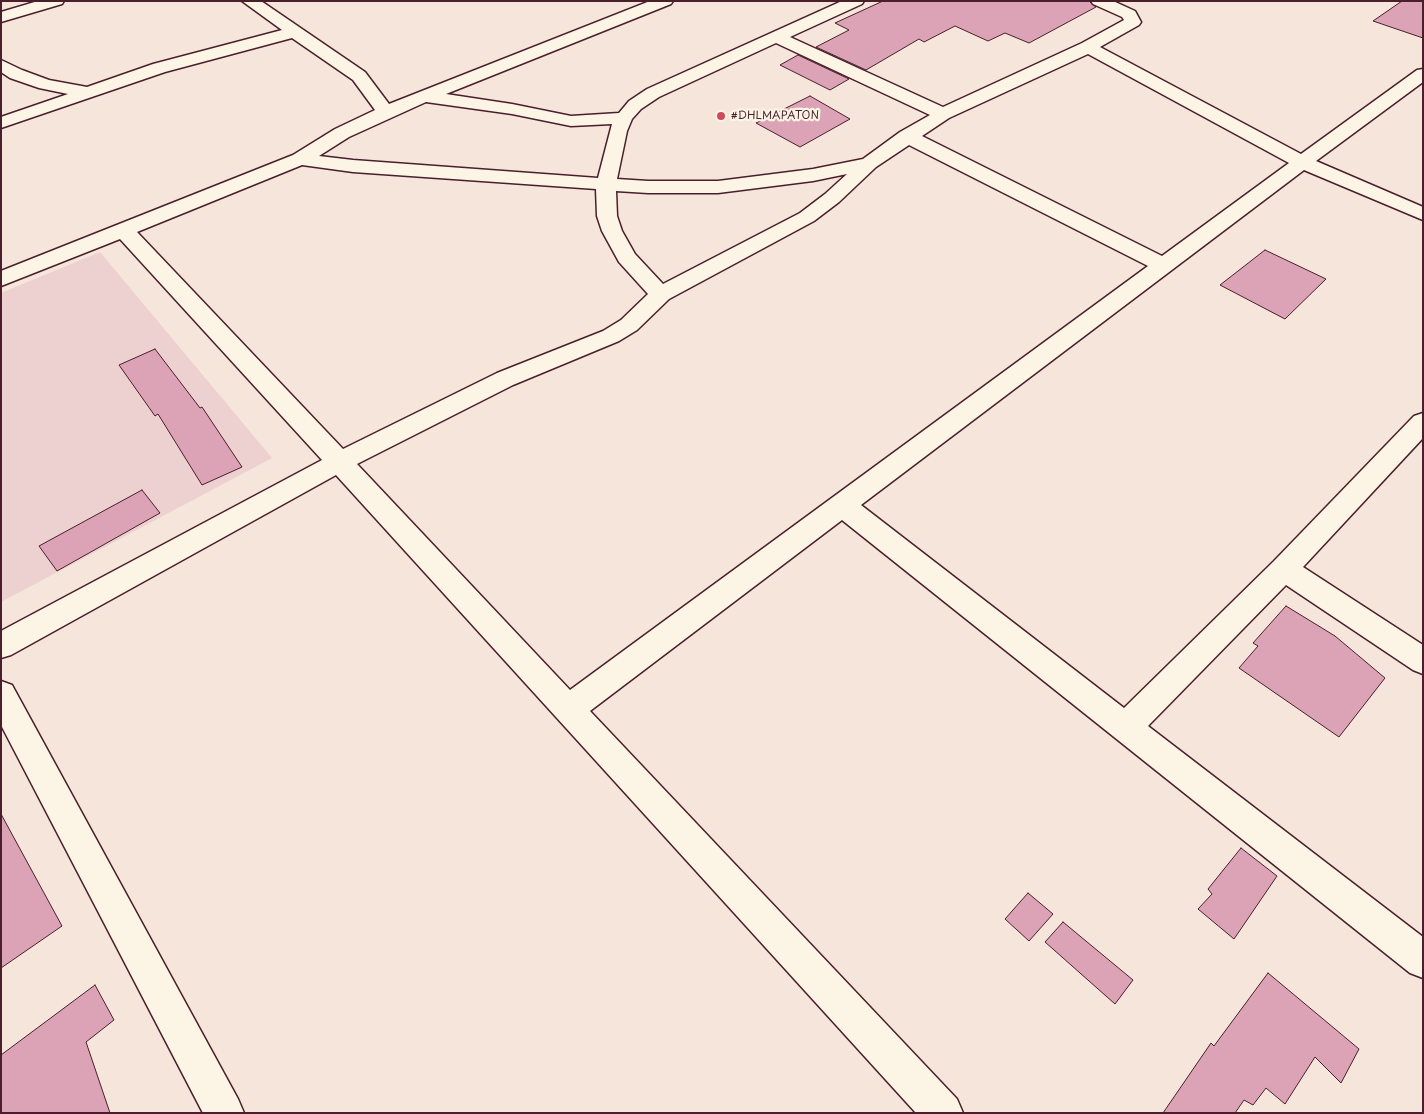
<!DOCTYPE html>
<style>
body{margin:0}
#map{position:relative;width:1424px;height:1114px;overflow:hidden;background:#f5e5db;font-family:"Playpen Sans",sans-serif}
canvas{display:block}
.frame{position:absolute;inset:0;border:2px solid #4a1f2b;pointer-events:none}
</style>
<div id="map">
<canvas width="1424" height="1114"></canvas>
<div class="frame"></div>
</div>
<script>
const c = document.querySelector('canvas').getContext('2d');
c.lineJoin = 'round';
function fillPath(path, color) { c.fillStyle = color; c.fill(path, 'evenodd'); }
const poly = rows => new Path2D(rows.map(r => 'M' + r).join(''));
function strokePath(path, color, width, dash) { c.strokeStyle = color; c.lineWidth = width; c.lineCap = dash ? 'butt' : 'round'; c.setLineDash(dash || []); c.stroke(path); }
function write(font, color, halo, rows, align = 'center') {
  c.font = font + ' "Playpen Sans",sans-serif'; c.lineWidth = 4.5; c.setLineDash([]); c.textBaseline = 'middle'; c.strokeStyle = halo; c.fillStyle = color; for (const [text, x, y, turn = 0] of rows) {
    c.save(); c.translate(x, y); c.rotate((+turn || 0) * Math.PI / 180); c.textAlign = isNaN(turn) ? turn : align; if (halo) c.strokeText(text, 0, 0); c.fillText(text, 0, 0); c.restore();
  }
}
fillPath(poly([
 [100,252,272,458,1,602,1,293]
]), '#edd1d0');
const building = poly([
 [883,1,1089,1,1096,7,1029,43,1005,33,988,41,955,26,924,42,919,39,866,70,816,47,849,30,835,23,883,1],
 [1402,1,1423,1,1423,38,1373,21,1402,1],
 [798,55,849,79,830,90,780,65,798,55],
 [810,96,850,119,800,147,756,123,810,96],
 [1265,250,1326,279,1285,319,1220,285,1265,250],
 [155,349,200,408,202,407,242,467,202,485,158,414,155,416,119,365,155,349],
 [142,490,160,513,57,571,39,546,142,490],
 [1286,606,1335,636,1385,678,1339,737,1239,668,1258,646,1253,643,1286,606],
 [1,814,62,926,1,968,1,814],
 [1241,848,1277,876,1234,939,1198,909,1212,894,1208,889,1241,848],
 [1028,893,1053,914,1029,941,1005,919,1028,893],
 [1063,922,1133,980,1115,1004,1045,942,1063,922],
 [1268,973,1359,1049,1341,1083,1315,1057,1285,1104,1266,1088,1253,1105,1244,1100,1235,1113,1163,1113,1211,1043,1214,1046,1268,973],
 [95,985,114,1020,86,1042,110,1113,1,1113,1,1055,95,985]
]);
fillPath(building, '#dba3b5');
strokePath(building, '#4a1f2b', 1);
const minor = poly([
 [38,1,64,1,62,4,1,22,1,12,38,1],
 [242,1,261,1,365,72,389,104,650,1,673,1,671,4,446,94,512,104,571,116,619,113,629,101,647,89,842,1,864,1,862,4,790,37,943,107,1082,43,1124,20,1122,17,1093,4,1091,1,1113,1,1135,11,1141,22,1139,25,1100,47,1301,154,1417,70,1423,69,1423,82,1316,161,1423,207,1423,220,1304,170,861,505,1124,708,1274,561,1414,416,1423,413,1423,438,1303,567,1423,645,1423,674,1413,670,1286,585,1148,726,1423,937,1423,978,1410,973,842,520,590,711,957,1099,963,1113,916,1113,336,475,11,655,1,658,1,631,322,460,120,239,1,286,1,271,293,155,335,129,375,110,353,80,292,38,165,72,1,128,1,117,68,94,39,88,10,78,1,72,1,60,22,70,49,80,87,87,153,64,282,30,242,1],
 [776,43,930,115,900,132,863,159,813,169,718,181,648,181,617,179,627,131,632,119,641,109,659,97,776,43],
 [1088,54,1289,163,1162,256,922,136,949,118,1088,54],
 [426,102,512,114,571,126,612,124,598,178,353,160,319,156,349,137,426,102],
 [909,145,1148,266,570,690,357,464,513,385,619,341,637,330,669,299,814,221,839,202,876,167,909,145],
 [302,165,353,172,596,189,597,216,602,231,619,262,648,294,621,320,603,331,497,373,343,449,137,232,302,165],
 [847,174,825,194,800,213,663,284,635,254,622,231,617,216,616,191,648,193,718,193,813,181,847,174],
 [1,681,12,685,238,1099,244,1113,203,1113,1,725,1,681]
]);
strokePath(minor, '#4a1f2b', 3);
fillPath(minor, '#fcf5e5');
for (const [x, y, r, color] of [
 [721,116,5,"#d1495b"]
]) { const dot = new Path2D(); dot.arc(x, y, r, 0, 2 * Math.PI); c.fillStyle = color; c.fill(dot); strokePath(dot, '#fcf5e5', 2); }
write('11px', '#4a1f2b', '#fcf5e5', [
 ["#DHLMAPATON",731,116]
], 'left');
</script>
